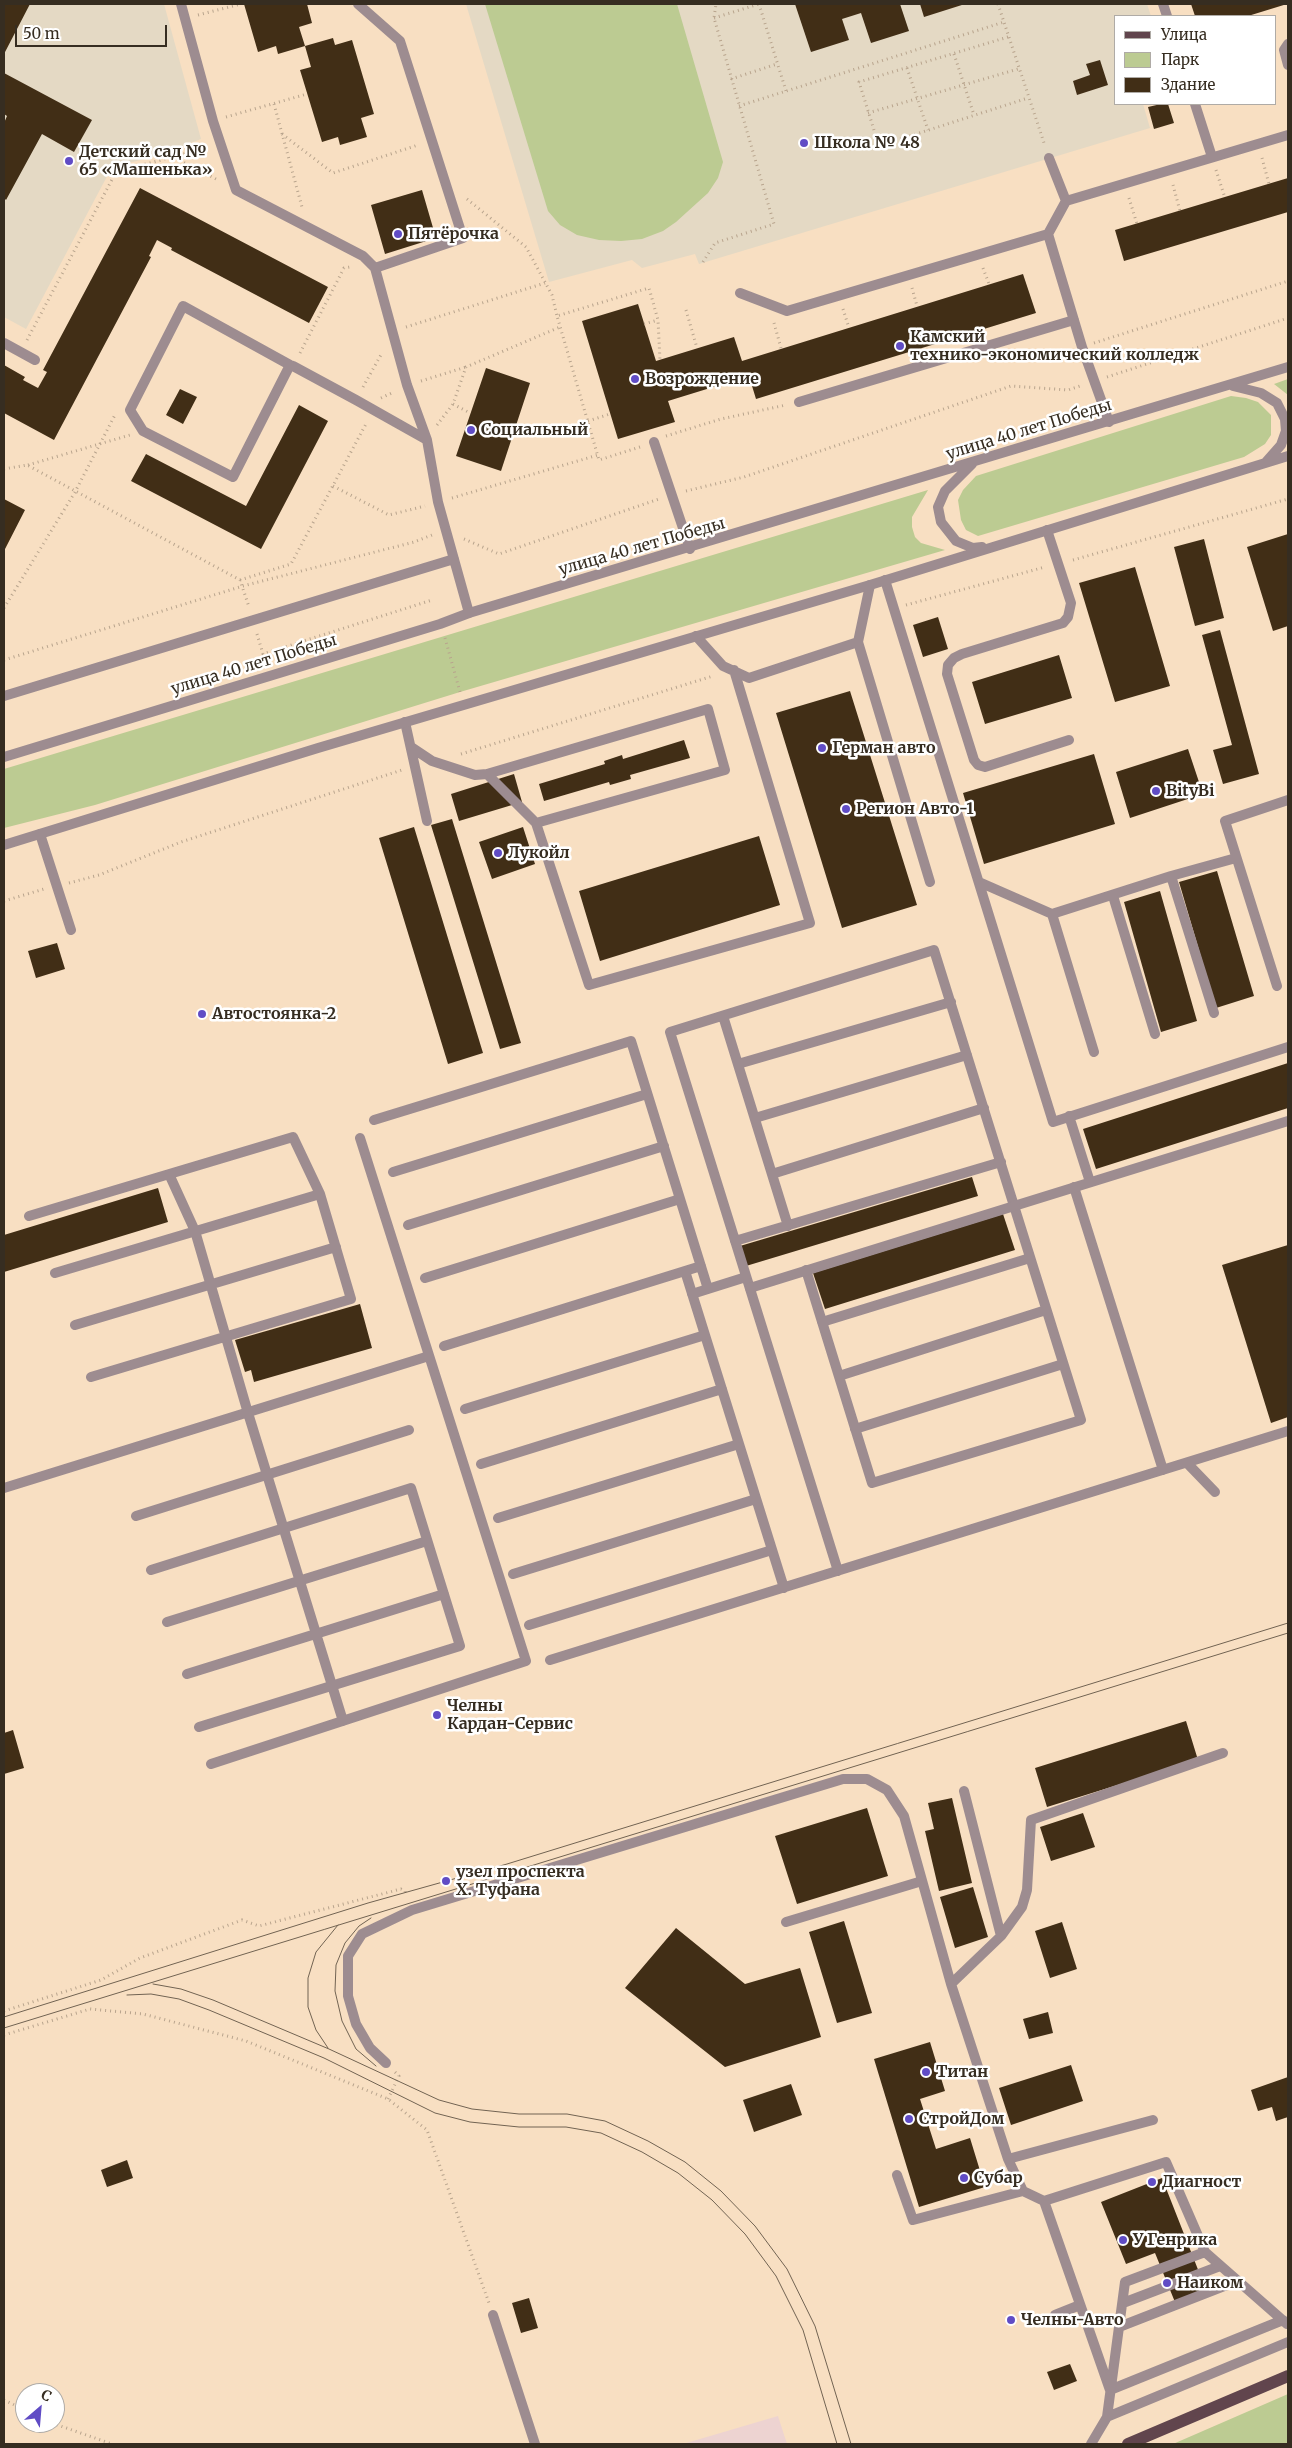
<!DOCTYPE html>
<meta charset="utf-8">
<style>
body{margin:0}
#map{position:relative;width:1292px;height:2448px;overflow:hidden;background:#f8dfc2;font-family:Merriweather,serif}
canvas{display:block}
.frame{position:absolute;inset:0;border:5px solid #362d21;pointer-events:none}
.legend{position:absolute;left:1114px;top:15px;width:162px;height:90px;box-sizing:border-box;background:#fff;border:1px solid #afaba6;margin:0;padding:6px 9px;list-style:none;font-size:15px;color:#362d21}
.legend li{display:flex;align-items:center;gap:10px;height:25px}
.legend b{width:25px;border:1px solid #afaba6}
.north{position:absolute;left:15px;top:2383px;width:50px;height:50px;box-sizing:border-box;background:#fff;border:1px solid #afaba6;border-radius:50%;rotate:27deg;font-size:14px;font-weight:700;line-height:20px;text-align:center;color:#362d21}
.north::after{content:'';display:block;margin:auto;width:18px;height:22px;background:#604cc5;clip-path:polygon(50% 0,100% 100%,50% 72%,0 100%)}
.scale{position:absolute;left:15px;top:25px;width:152px;height:22px;box-sizing:border-box;border:2px solid #362d21;border-top:0;padding-left:6px;font-size:15px;line-height:18px;white-space:nowrap;color:#362d21;-webkit-text-stroke:4px #fff;paint-order:stroke}
</style>
<div id="map">
<canvas width="1292" height="2448"></canvas>
<div class="frame"></div>
<ul class="legend">
<li><b style="height:6px;background:#61454d"></b>Улица</li>
<li><b style="height:14px;background:#bccb92"></b>Парк</li>
<li><b style="height:14px;background:#412e16"></b>Здание</li>
</ul>
<div class="north">С</div>
<div class="scale">50 m</div>
</div>
<script>
const c = document.querySelector('canvas').getContext('2d');
c.lineJoin = 'round';
function fillPath(path, color) { c.fillStyle = color; c.fill(path, 'evenodd'); }
const poly = rows => new Path2D(rows.map(r => 'M' + r).join(''));
function strokePath(path, color, width, dash) { c.strokeStyle = color; c.lineWidth = width; c.lineCap = dash ? 'butt' : 'round'; c.setLineDash(dash || []); c.stroke(path); }
function write(font, color, halo, rows, align = 'center') {
  c.font = font + ' Merriweather,serif'; c.lineWidth = 5; c.setLineDash([]); c.textBaseline = 'middle'; c.strokeStyle = halo; c.fillStyle = color; for (const [text, x, y, turn = 0] of rows) {
    c.save(); c.translate(x, y); c.rotate((+turn || 0) * Math.PI / 180); c.textAlign = isNaN(turn) ? turn : align; if (halo) c.strokeText(text, 0, 0); c.fillText(text, 0, 0); c.restore();
  }
}
fillPath(poly([
 [778,2416,787,2444,683,2444]
]), '#edd3d1');
fillPath(poly([
 [4,4,164,4,201,139,157,156,112,167,26,329,4,317],
 [466,4,1147,4,1151,16,1116,16,1116,104,1143,104,1150,128,699,264,695,254,642,268,632,260,549,282]
]), '#e4d9c4');
fillPath(poly([
 [485,4,677,4,723,162,718,178,708,193,676,222,663,231,642,239,621,241,599,240,577,235,560,225,548,211],
 [1288,379,1288,395,1274,384],
 [1231,396,1246,398,1258,402,1271,415,1271,435,1265,444,1244,457,978,536,966,530,961,520,958,500,963,490,976,476],
 [928,490,912,517,912,527,915,537,921,543,945,550,460,692,95,805,4,828,4,769],
 [1288,2394,1288,2444,1173,2444]
]), '#bccb92');
fillPath(poly([
 [4,4,30,4,4,54],
 [244,4,307,4,312,23,299,27,305,46,278,54,276,46,258,52],
 [795,4,900,4,909,31,871,43,861,13,842,19,849,40,811,52],
 [920,4,965,4,924,17],
 [1191,4,1287,4,1248,16,1195,16],
 [333,38,335,45,352,40,374,114,361,118,367,137,340,145,338,137,322,142,300,70,311,67,305,46],
 [1100,60,1108,85,1077,95,1073,81,1090,75,1086,64],
 [4,73,92,120,74,152,42,134,6,200,4,198,4,123,7,116,4,114],
 [1161,104,1168,104,1174,123,1154,129,1148,107],
 [1288,178,1288,212,1124,261,1115,230],
 [140,188,328,287,309,323,171,250,172,248,157,240,149,256,151,257,54,440,4,413,4,365,25,377,23,380,38,388,47,372,43,370],
 [422,190,436,238,385,254,371,205],
 [1023,274,1036,313,756,399,749,376,668,401,675,422,618,439,582,321,638,304,656,361,734,337,742,361],
 [486,368,530,383,501,471,456,456],
 [180,389,197,397,183,424,166,415],
 [299,405,328,421,261,549,131,481,146,454,246,506],
 [4,499,25,510,4,551],
 [1288,534,1288,626,1273,631,1247,547],
 [1204,539,1224,618,1195,626,1174,547],
 [1135,567,1170,686,1115,702,1079,583],
 [938,617,948,649,923,657,913,625],
 [1220,630,1259,774,1223,784,1213,750,1232,745,1202,635],
 [1059,655,1072,698,985,724,972,682],
 [850,691,917,905,842,928,776,713],
 [684,740,690,758,630,775,631,779,610,785,609,782,544,801,539,784,605,764,604,761,622,755,623,759],
 [1188,749,1203,794,1130,818,1116,772],
 [1094,754,1115,824,984,864,963,793],
 [514,774,522,802,459,821,451,794],
 [452,819,521,1043,500,1049,431,825],
 [414,827,483,1053,448,1064,379,838],
 [523,827,535,864,492,879,479,842],
 [759,836,780,905,600,961,579,891],
 [1217,871,1254,996,1216,1008,1179,882],
 [1160,891,1197,1021,1161,1032,1124,902],
 [57,943,65,969,36,978,28,951],
 [1288,1063,1288,1108,1096,1169,1083,1129],
 [972,1177,978,1196,746,1266,740,1246],
 [158,1188,168,1222,4,1272,4,1235],
 [1003,1214,1015,1250,825,1309,813,1273],
 [1288,1245,1288,1417,1271,1423,1222,1265],
 [360,1304,372,1348,254,1382,251,1370,245,1372,235,1340],
 [1186,1721,1198,1760,1047,1807,1035,1768],
 [13,1730,24,1768,4,1774,4,1733],
 [952,1798,972,1883,939,1891,925,1831,934,1829,928,1803],
 [867,1808,888,1876,797,1904,775,1836],
 [1083,1813,1095,1847,1051,1861,1040,1827],
 [973,1887,988,1937,955,1948,940,1897],
 [844,1921,872,2013,837,2023,809,1932],
 [1062,1922,1077,1969,1050,1978,1035,1931],
 [676,1928,745,1984,800,1968,821,2037,725,2067,625,1988],
 [1048,2012,1053,2033,1029,2039,1023,2019],
 [930,2042,945,2091,920,2099,936,2149,970,2138,985,2187,919,2207,874,2059],
 [1071,2065,1083,2101,1011,2125,999,2088],
 [1288,2077,1288,2117,1276,2121,1272,2107,1258,2111,1251,2090],
 [791,2084,802,2115,754,2132,743,2100],
 [127,2160,133,2178,107,2187,101,2170],
 [1162,2178,1208,2295,1177,2307,1155,2253,1126,2264,1101,2202],
 [529,2298,538,2328,521,2333,512,2303],
 [1070,2364,1077,2381,1054,2390,1047,2372]
]), '#412e16');
strokePath(poly([
 [759,4,786,91],
 [998,4,1045,146],
 [198,15,241,4],
 [714,18,759,4],
 [1008,37,859,82,879,146,1028,98],
 [954,54,974,115],
 [907,68,928,130],
 [731,79,777,64],
 [274,104,302,207],
 [739,106,1004,22],
 [868,113,1018,69],
 [226,117,307,94],
 [282,134,333,173,418,145],
 [175,158,216,179],
 [1262,158,1269,184],
 [1216,170,1225,198],
 [1173,185,1180,211],
 [1129,198,1137,224],
 [467,199,526,247,552,295,557,316],
 [703,262,715,243,774,224,714,18,716,4],
 [983,268,989,284],
 [912,288,917,306],
 [843,309,849,328],
 [686,310,697,348],
 [774,323,781,348],
 [644,324,658,320],
 [406,327,545,283],
 [27,340,116,172,206,148],
 [1094,343,1288,281],
 [300,353,344,268,350,267],
 [1107,377,1288,318],
 [421,381,466,367],
 [363,387,382,353],
 [381,398,394,392],
 [453,404,470,413],
 [588,421,610,414],
 [437,425,453,404,466,367,560,327],
 [666,436,721,419,786,405],
 [640,447,599,460,557,316,649,288,658,320,660,360],
 [28,465,130,435],
 [4,469,27,465,240,580,249,607],
 [333,486,389,515,425,506],
 [686,491,744,477,1011,386,1068,390,1080,386],
 [452,498,598,455],
 [464,539,499,554,659,499],
 [1073,560,1288,499],
 [240,580,291,564,367,422],
 [906,605,1045,567],
 [4,608,75,492,116,413],
 [257,634,263,654,432,600],
 [445,638,460,692],
 [4,660,243,586,414,542,432,535],
 [461,754,713,676],
 [69,883,99,875,181,842,402,770],
 [4,901,44,889],
 [4,2011,101,1980,140,1958,242,1920,259,1926,401,1889,405,1891,406,1896],
 [4,2035,90,2009,143,2014,246,2041,388,2099,427,2130,489,2303],
 [388,2099,399,2076,395,2072],
 [4,2400,25,2410],
 [52,2423,112,2444]
]), '#b8a48d', 3, [1, 4]);
strokePath(poly([
 [181,4,213,121,236,190,363,256,375,268,407,385,427,440,438,502,469,613],
 [358,4,400,41,463,238,375,268],
 [1163,4,1167,16],
 [1288,44,1284,50,1288,65],
 [1195,104,1212,157],
 [1049,158,1066,201],
 [1048,234,1082,347,1109,422],
 [740,293,787,311,1048,234,1066,201,1288,135],
 [4,343,35,360],
 [290,365,233,477,143,431,130,410,183,306,290,365,293,366,356,400,427,440],
 [799,402,1074,320],
 [654,442,690,549],
 [1047,530,1071,603,1068,617,1063,623,962,654,954,658,948,665,947,674,974,760,978,765,985,767,1069,740],
 [885,580,1053,1122,1288,1047],
 [696,636,723,666,749,678,858,642,870,585],
 [858,642,930,882],
 [4,696,454,559],
 [405,722,427,821],
 [411,747,432,761,475,775,487,774,708,709,725,770,536,823,487,774],
 [536,823,589,985,810,923,734,670],
 [40,834,71,930],
 [1171,876,1214,1013],
 [979,882,1052,914,1171,876,1236,858],
 [1113,896,1155,1034],
 [1052,914,1094,1052],
 [1277,986,1225,821,1288,800],
 [723,1016,788,1226],
 [738,1064,951,1002],
 [1069,1116,1090,1182],
 [755,1118,967,1055],
 [374,1120,631,1041,708,1289],
 [393,1172,647,1094],
 [169,1174,195,1231,248,1413,343,1721],
 [772,1174,984,1108],
 [1074,1187,1163,1470],
 [29,1216,293,1137,320,1194,351,1299,91,1377],
 [408,1225,664,1146],
 [735,1241,1001,1162],
 [806,1270,872,1483,1081,1420,934,950,670,1032,838,1571],
 [685,1271,784,1588],
 [55,1273,320,1194],
 [425,1278,680,1199],
 [692,1294,746,1277],
 [822,1322,1030,1258],
 [75,1325,336,1247],
 [444,1346,701,1266],
 [839,1376,1046,1310],
 [465,1409,705,1335],
 [855,1429,1063,1364],
 [1187,1463,1215,1492],
 [481,1464,722,1389],
 [4,1488,429,1356],
 [136,1516,409,1430],
 [498,1518,739,1444],
 [151,1570,411,1488,460,1646,199,1727],
 [513,1574,756,1499],
 [167,1622,427,1541],
 [529,1625,772,1550],
 [550,1660,1288,1431],
 [187,1674,444,1594],
 [211,1764,526,1661,360,1138],
 [786,1922,922,1881],
 [1001,1936,1022,1907,1027,1890,1031,1820,1223,1753],
 [951,1984,1001,1936,964,1791],
 [386,2063,370,2048,356,2024,348,1996,348,1956,362,1934,412,1910,843,1779,867,1779,887,1790,904,1816,951,1984,1008,2159],
 [897,2175,913,2220,1023,2191],
 [1044,2201,1023,2191,1008,2159,1153,2120],
 [1205,2252,1166,2162,1044,2201,1110,2390,1283,2320],
 [1123,2303,1220,2266],
 [493,2315,535,2444],
 [1055,2315,1080,2305],
 [1119,2327,1237,2281],
 [1107,2417,1288,2342],
 [1091,2444,1107,2417,1125,2282,1205,2252,1287,2324]
]), '#9d8c90', 10);
strokePath(poly([
 [750,1288,1288,1121]
]), '#9d8c90', 10);
strokePath(poly([
 [1233,386,1261,393,1277,403,1285,419,1286,431,1281,445,1266,462],
 [972,464,945,491,938,507,941,522,956,541,973,548,982,547],
 [4,757,440,624,469,613,1288,367],
 [4,845,318,748,870,585,1288,456]
]), '#9d8c90', 10);
strokePath(poly([
 [1128,2444,1288,2376]
]), '#61454d', 12);
strokePath(poly([
 [371,1918,359,1926,345,1943,336,1965,335,1991,342,2021,356,2049,376,2066],
 [153,1984,181,1989,213,2000,329,2049,439,2100,472,2109,519,2114,567,2114,605,2121,648,2141,685,2162,721,2191,755,2226,787,2269,815,2326,851,2444],
 [127,1995,151,1994,179,1999,209,2010,324,2058,435,2113,470,2122,519,2127,566,2127,601,2133,642,2152,678,2173,712,2200,745,2234,776,2276,803,2330,837,2444],
 [4,2017,368,1903,507,1864,1288,1623],
 [4,2028,1288,1633],
 [328,2048,316,2030,308,2007,308,1978,316,1952,338,1925]
]), '#716352', 1);
for (const [x, y, r, color] of [
 [804,143,5,"#604cc5"],
 [69,161,5,"#604cc5"],
 [398,234,5,"#604cc5"],
 [900,346,5,"#604cc5"],
 [635,379,5,"#604cc5"],
 [471,430,5,"#604cc5"],
 [822,748,5,"#604cc5"],
 [1156,791,5,"#604cc5"],
 [846,809,5,"#604cc5"],
 [498,853,5,"#604cc5"],
 [202,1014,5,"#604cc5"],
 [437,1715,5,"#604cc5"],
 [446,1881,5,"#604cc5"],
 [926,2072,5,"#604cc5"],
 [909,2119,5,"#604cc5"],
 [964,2178,5,"#604cc5"],
 [1152,2182,5,"#604cc5"],
 [1123,2240,5,"#604cc5"],
 [1167,2283,5,"#604cc5"],
 [1011,2320,5,"#604cc5"]
]) { const dot = new Path2D(); dot.arc(x, y, r, 0, 2 * Math.PI); c.fillStyle = color; c.fill(dot); strokePath(dot, '#fff', 2); }
write('bold 16px', '#362d21', '#fff', [
 ["Школа № 48",814,143],
 ["Детский сад №",79,152],
 ["65 «Машенька»",79,170],
 ["Пятёрочка",408,234],
 ["Камский",910,337],
 ["технико-экономический колледж",910,355],
 ["Возрождение",645,379],
 ["Социальный",481,430],
 ["Герман авто",832,748],
 ["BityBi",1166,791],
 ["Регион Авто-1",856,809],
 ["Лукойл",508,853],
 ["Автостоянка-2",212,1014],
 ["Челны",447,1706],
 ["Кардан-Сервис",447,1724],
 ["узел проспекта",456,1872],
 ["Х. Туфана",456,1890],
 ["Титан",936,2072],
 ["СтройДом",919,2119],
 ["Субар",974,2178],
 ["Диагност",1162,2182],
 ["У Генрика",1133,2240],
 ["Наиком",1177,2283],
 ["Челны-Авто",1021,2320]
], 'left');
write('16px', '#362d21', '#fff', [
 ["улица 40 лет Победы",1029,430,-17],
 ["улица 40 лет Победы",642,547,-16],
 ["улица 40 лет Победы",254,665,-17]
]);
</script>
